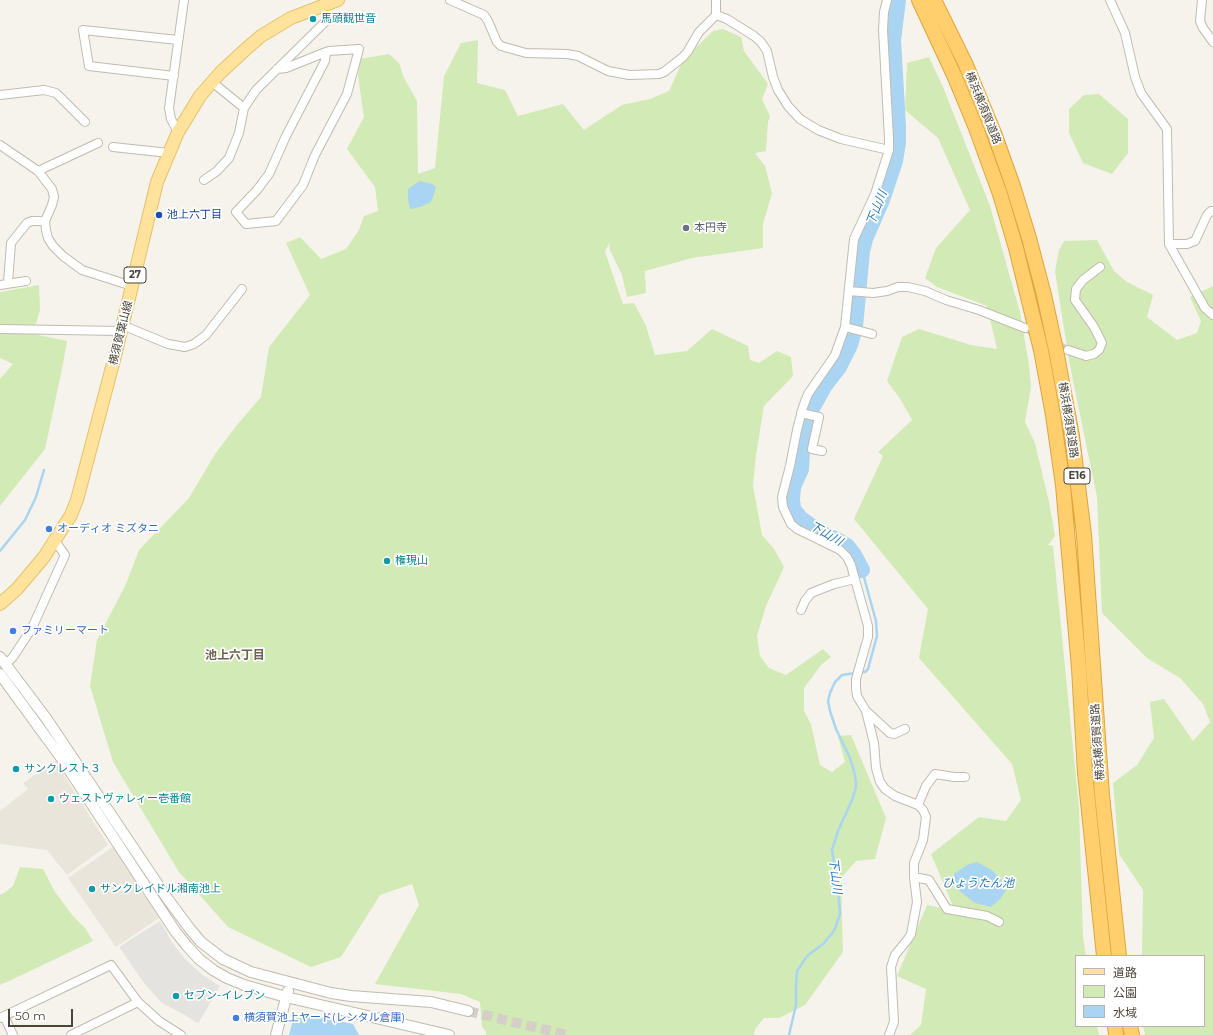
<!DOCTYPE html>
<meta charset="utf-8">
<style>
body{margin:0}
#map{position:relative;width:1213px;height:1035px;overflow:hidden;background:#f6f3ec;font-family:Montserrat,"Noto Sans JP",sans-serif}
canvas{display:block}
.legend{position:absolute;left:1075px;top:955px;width:130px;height:72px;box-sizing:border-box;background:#fff;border:1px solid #b7b4b0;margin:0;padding:5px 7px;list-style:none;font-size:12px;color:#4b4439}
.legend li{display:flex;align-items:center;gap:8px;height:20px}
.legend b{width:20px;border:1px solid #b7b4b0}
.scale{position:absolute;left:8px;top:1009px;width:65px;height:18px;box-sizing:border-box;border:2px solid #4b4439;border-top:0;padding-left:5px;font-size:12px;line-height:14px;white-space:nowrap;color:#4b4439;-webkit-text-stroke:3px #fff;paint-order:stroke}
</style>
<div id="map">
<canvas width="1213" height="1035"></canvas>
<ul class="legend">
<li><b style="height:5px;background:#ffe39c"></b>道路</li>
<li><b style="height:11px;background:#d2eab5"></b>公園</li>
<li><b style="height:11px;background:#a9d4f2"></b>水域</li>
</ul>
<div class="scale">50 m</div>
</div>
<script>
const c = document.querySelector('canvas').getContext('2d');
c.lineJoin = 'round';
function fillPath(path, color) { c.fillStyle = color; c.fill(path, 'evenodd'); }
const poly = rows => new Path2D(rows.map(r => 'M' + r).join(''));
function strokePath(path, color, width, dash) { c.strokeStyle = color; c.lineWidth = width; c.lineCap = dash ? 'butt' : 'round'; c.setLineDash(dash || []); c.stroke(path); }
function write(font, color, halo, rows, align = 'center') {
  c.font = font + ' Montserrat,"Noto Sans JP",sans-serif'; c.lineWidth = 3.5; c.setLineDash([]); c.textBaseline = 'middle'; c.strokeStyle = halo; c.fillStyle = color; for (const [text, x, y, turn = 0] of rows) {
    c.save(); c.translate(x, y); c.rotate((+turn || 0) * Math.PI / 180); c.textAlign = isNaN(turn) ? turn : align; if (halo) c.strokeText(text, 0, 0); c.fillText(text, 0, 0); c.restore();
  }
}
fillPath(poly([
 [55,761,108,845,67,875,47,850,0,844,0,811,28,789,23,783],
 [113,847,159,918,116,947,68,878]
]), '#eae5da');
fillPath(poly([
 [723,29,741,37,744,51,768,84,762,99,770,116,768,122,766,151,755,153,765,166,772,193,763,224,763,248,692,258,645,271,646,293,627,297,622,275,610,250,609,243,605,252,623,304,634,303,646,326,655,355,687,351,712,329,748,346,750,360,759,363,777,351,791,357,793,376,764,406,756,455,753,486,762,535,774,549,784,567,766,606,757,636,760,656,769,668,786,675,823,649,831,657,821,665,804,688,804,711,811,724,820,765,832,772,845,762,838,736,851,735,886,818,875,859,856,861,841,878,843,952,805,1005,779,1018,764,1018,755,1029,754,1035,486,1035,486,1032,482,1027,480,1002,461,994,375,984,419,905,412,884,380,895,341,957,311,967,228,927,179,872,113,762,90,686,97,640,126,584,139,550,189,498,215,454,237,425,261,397,269,347,310,295,286,243,300,237,321,259,346,249,359,230,364,216,378,211,375,187,347,149,364,117,358,75,360,59,389,54,399,63,404,78,417,101,418,174,435,168,444,76,461,43,478,40,477,83,505,90,518,116,563,104,584,130,622,105,650,99,669,91,683,60,713,31],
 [929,57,943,87,990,206,1020,312,1029,365,1031,387,1025,422,1035,443,1049,502,1055,536,1048,545,1053,546,1079,808,1083,937,1086,956,1076,956,1076,1026,1097,1026,1099,1035,910,1035,921,1025,926,989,897,976,927,905,955,911,931,854,979,817,1006,821,1021,800,1012,764,919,658,928,609,854,519,883,456,878,452,912,420,901,400,887,381,902,337,919,329,971,345,997,349,987,306,937,287,925,278,936,248,970,210,938,138,905,110,907,63],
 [1099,94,1128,119,1128,153,1112,174,1083,163,1069,133,1069,109,1084,95],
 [1097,240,1114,271,1127,282,1153,295,1147,317,1177,340,1197,333,1201,321,1190,297,1213,286,1213,1035,1145,1035,1143,1026,1204,1026,1204,956,1142,956,1143,890,1119,854,1113,783,1137,765,1154,738,1150,702,1164,699,1193,741,1210,722,1203,704,1180,678,1147,658,1102,613,1097,497,1069,361,1055,271,1059,250,1064,241],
 [39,285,40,310,33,334,67,341,63,364,45,449,0,506,0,379,13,364,0,358,0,292],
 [20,867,43,869,55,892,73,916,85,928,93,941,24,974,0,985,0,895,4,893,13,886]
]), '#d2eab5');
fillPath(poly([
 [160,921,172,942,185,959,204,976,220,986,199,1022,197,1023,185,1015,162,1003,144,983,119,947]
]), '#e5e3e0');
fillPath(poly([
 [420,181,432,184,436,187,434,194,431,202,420,207,410,209,408,200,408,189],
 [977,862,993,871,1001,880,1006,890,1000,899,991,907,975,903,957,889,954,874,967,865],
 [307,1014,353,1024,359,1035,289,1035,294,1016]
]), '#a9d4f2');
strokePath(poly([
 [0,551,25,520,36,497,44,470],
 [860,672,865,672,868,669,877,636,876,621,862,570],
 [789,1035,796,1005,796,986,797,971,807,956,823,944,834,931,840,914,838,888,832,850,838,831,852,800,856,787,855,775,850,758,836,729,830,711,828,701,830,693,835,682,842,675,855,673]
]), '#a9d4f2', 2.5);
strokePath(poly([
 [862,570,854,555,847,546,839,541,819,532,800,518,793,509,792,499,793,487,801,469,802,452,811,410,825,385,839,367,850,345,855,327,862,251,865,239,882,200,895,161,898,143,898,126,893,40,898,0]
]), '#a9d4f2', 16);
strokePath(poly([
 [1025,328,1068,350]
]), '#d4d0c8', 8, [8, 4]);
strokePath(poly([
 [468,1011,567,1035]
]), '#d4d0c8', 10, [10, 5]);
const minor = poly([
 [450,0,484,15,488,21,497,42,501,46,526,53,567,54,578,56,608,71,629,75,659,74,664,72,683,57,688,51,699,32,716,15],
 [716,0,716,15,727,19,754,36,761,42,767,51,773,77,778,90,788,106,800,119,818,130,841,139,889,150],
 [887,0,884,12,883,30,889,138,889,150,875,194,854,239,845,327,835,355,808,394,803,407,797,430,790,466,782,497,783,507,791,524,797,529,840,550,847,557,851,565,868,626,868,637,856,679,856,688,857,696,866,711,874,743,876,768,880,782,885,789,895,796,918,805,923,810,926,817,923,840,914,863,914,877,917,902,911,934,908,939,895,955,891,967,894,1022,889,1035],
 [1110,0,1125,33,1135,77,1141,93,1167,129,1169,244,1205,308,1213,315],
 [1202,0,1200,21,1203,28,1213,42],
 [277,69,286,68,326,52,329,51,359,49,347,94,315,155,303,185,276,221,246,224,236,212,257,190,269,174,286,136,325,61,326,52],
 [174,76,89,66,83,30,178,40],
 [212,82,244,108],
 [0,95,44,90,56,93,85,122],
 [178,132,171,119,169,108,184,0],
 [0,145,38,171,52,189,54,197,52,205,45,221,46,230,48,238,53,246,63,256,82,270,132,286],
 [113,147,169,153],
 [38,171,98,143],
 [204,180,217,171,229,158,239,133,244,108,256,90,325,22],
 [1169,244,1187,244,1195,241,1207,215,1211,211,1213,211],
 [8,283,11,243,27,223,32,221,45,221],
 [0,285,26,281],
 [849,291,873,293,887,291,898,287,908,287,925,291,946,300,979,310,1025,328],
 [122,325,168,344,185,347,194,344,206,335,242,289],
 [845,327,872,334],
 [0,329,121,331],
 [1068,350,1086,356,1094,354,1099,350,1102,343,1094,327,1075,300,1076,289,1083,280,1100,267],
 [801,413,819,417,812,449,822,451],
 [801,610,805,601,811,593,834,584,855,579],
 [6,664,13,657,32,628,65,555,55,541],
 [866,711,890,733,894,734,905,729],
 [918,805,926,786,935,774,954,777,965,777],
 [914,877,929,880,947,909,987,916,999,922],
 [4,1016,13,1035],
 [0,1018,111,965,138,1002,159,1021,181,1035],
 [71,1035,138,1002]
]);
const tertiary = poly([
 [0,657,46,718,167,898,190,929,201,942,214,952,223,959,251,972,331,993,351,996,431,1002,468,1011],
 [0,674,62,759,175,931,187,946,199,959,213,970,227,978,244,985,286,997,449,1035],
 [276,1035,288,991]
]);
const primary = poly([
 [0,604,17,589,44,557,71,515,77,500,116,352,157,182,178,132,200,96,220,73,246,49,261,36,291,18,338,0]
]);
const motorway = poly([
 [919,0,954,75,976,128,1000,194,1016,248,1041,350,1053,415,1063,485,1079,668,1085,773,1104,956],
 [934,0,966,65,994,133,1013,186,1029,238,1044,295,1056,350,1072,436,1084,535,1102,795,1119,956],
 [1115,1026,1116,1035],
 [1130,1026,1132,1035]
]);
strokePath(minor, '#c2bbae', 10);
strokePath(tertiary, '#c2bbae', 12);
strokePath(primary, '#e6c16a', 14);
strokePath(motorway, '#e0a43c', 16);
strokePath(minor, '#fff', 8);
strokePath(tertiary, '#fff', 10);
strokePath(primary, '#ffe39c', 12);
strokePath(motorway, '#ffcf6e', 14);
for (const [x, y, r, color] of [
 [313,19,4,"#0f9aa8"],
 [159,215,4,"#1a4fb4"],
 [686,228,4,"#6b7280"],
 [49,529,4,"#3f7fe0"],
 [387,561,4,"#0f9aa8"],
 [13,631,4,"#3f7fe0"],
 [16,769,4,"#0f9aa8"],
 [51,799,4,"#0f9aa8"],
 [92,889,4,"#0f9aa8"],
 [176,996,4,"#0f9aa8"],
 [236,1018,4,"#3f7fe0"]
]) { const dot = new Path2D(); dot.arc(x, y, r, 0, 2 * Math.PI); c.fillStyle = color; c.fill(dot); strokePath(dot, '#fff', 1.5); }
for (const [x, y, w] of [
 [135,275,22],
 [1077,476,26]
]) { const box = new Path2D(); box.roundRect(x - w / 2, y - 8, w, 16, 3); c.fillStyle = '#fff'; c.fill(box); strokePath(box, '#4b4439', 1); }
write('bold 10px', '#4b4439', null, [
 ["27",135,275],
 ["E16",1077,476]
]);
write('11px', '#0d838f', '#fff', [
 ["馬頭観世音",321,19],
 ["権現山",395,561],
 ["サンクレスト３",24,769],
 ["ウェストヴァレィー壱番館",59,799],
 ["サンクレイドル湘南池上",100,889],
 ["セブン-イレブン",184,996]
], 'left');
write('11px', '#4b4439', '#fff', [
 ["横浜横須賀道路",983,108,68],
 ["横須賀葉山線",121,333,-76],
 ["横浜横須賀道路",1068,420,81],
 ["横浜横須賀道路",1098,742,-94]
]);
write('11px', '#164399', '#fff', [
 ["池上六丁目",167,215]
], 'left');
write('11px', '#5b616d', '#fff', [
 ["本円寺",694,228]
], 'left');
write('11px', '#366cbe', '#fff', [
 ["オーディオ ミズタニ",57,529],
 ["ファミリーマート",21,631],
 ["横須賀池上ヤード(レンタル倉庫)",244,1018]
], 'left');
write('italic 12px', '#2e7ab2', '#fff', [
 ["下山川",877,208,-69],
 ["下山川",826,534,30],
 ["下山川",835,876,83],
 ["ひょうたん池",978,883]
]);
write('bold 12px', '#6e6250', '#fff', [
 ["池上六丁目",235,655]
]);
</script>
